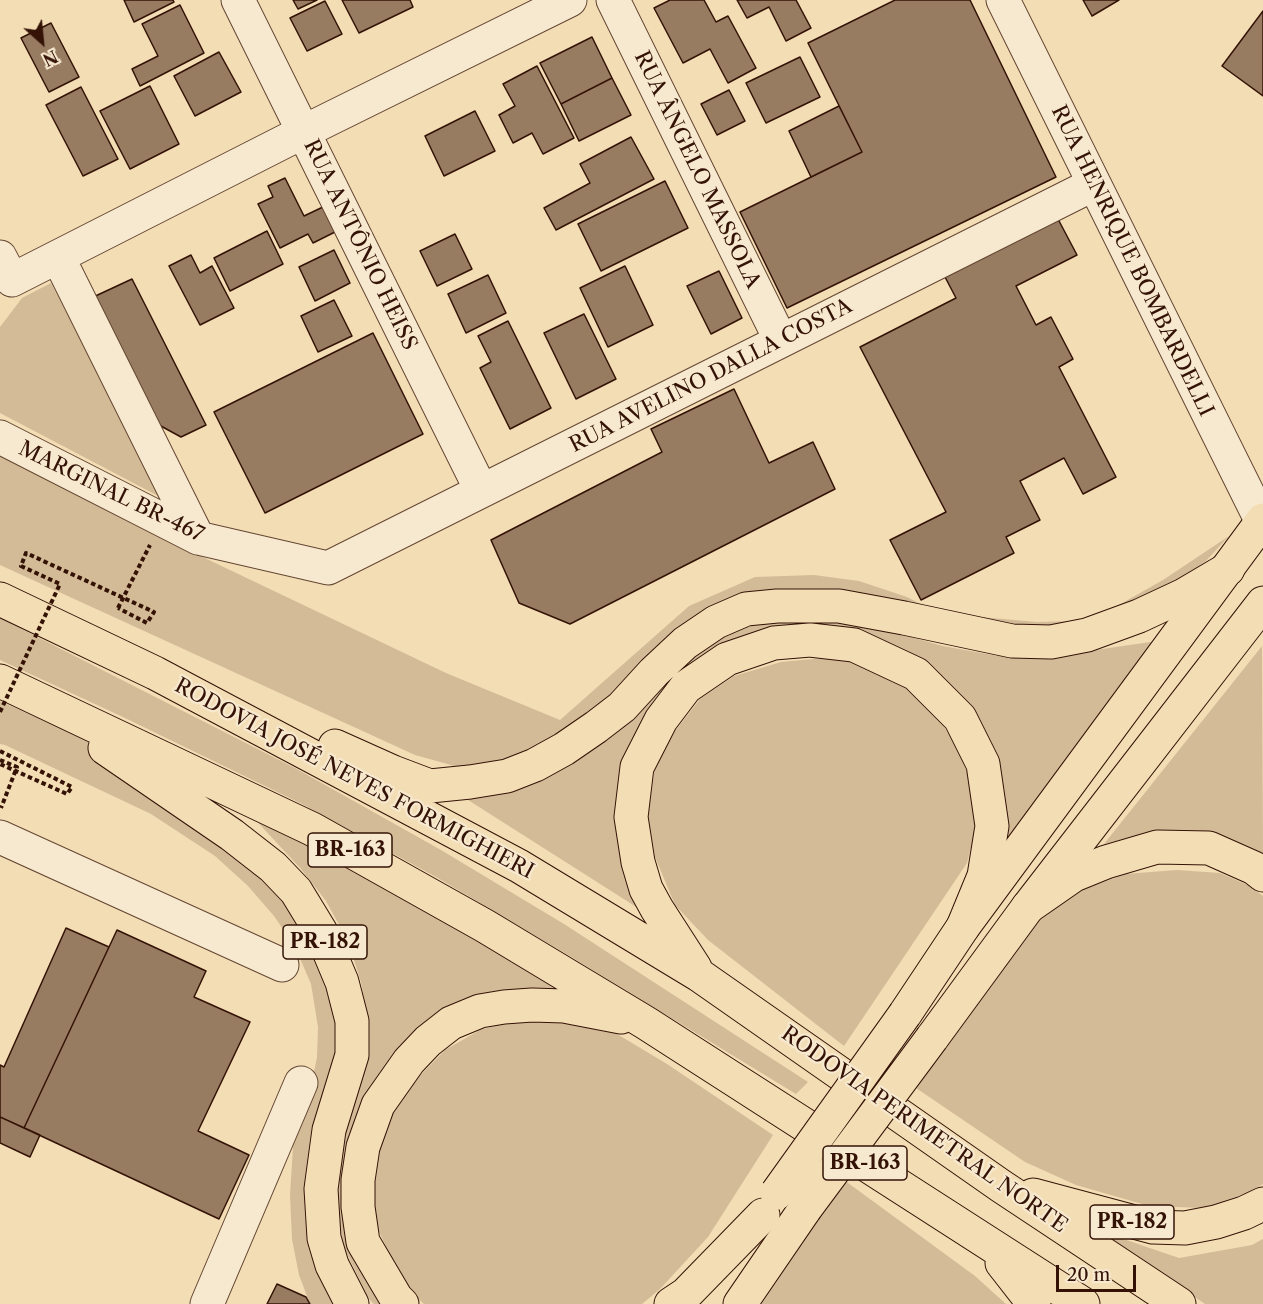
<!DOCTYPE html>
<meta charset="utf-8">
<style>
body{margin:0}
#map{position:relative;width:1263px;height:1304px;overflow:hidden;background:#f3ddb5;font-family:"Libre Caslon Text",serif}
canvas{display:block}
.north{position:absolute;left:12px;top:12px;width:60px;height:60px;-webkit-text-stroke:4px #f7e9cf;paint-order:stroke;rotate:153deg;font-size:16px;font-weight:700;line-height:24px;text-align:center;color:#341306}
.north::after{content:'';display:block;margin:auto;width:21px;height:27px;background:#341306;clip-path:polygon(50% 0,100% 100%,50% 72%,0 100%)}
.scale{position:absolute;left:1056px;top:1265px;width:80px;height:27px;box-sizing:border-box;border:3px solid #341306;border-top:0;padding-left:8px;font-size:18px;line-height:21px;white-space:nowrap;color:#341306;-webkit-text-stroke:4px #f7e9cf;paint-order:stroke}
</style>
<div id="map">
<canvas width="1263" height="1304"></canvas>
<div class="north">N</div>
<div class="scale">20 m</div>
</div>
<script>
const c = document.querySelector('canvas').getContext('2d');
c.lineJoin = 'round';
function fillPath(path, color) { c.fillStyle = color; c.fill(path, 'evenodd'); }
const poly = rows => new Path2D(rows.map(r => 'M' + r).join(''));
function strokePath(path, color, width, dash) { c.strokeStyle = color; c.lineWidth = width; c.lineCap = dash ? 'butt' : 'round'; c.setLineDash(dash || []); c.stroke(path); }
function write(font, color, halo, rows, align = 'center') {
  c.font = font + ' "Libre Caslon Text",serif'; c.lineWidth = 4.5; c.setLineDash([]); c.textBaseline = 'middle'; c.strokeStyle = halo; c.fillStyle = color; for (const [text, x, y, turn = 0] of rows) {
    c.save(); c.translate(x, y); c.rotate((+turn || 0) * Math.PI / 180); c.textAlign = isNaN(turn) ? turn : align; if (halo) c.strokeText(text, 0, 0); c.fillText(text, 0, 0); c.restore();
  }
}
fillPath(poly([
 [51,283,162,498,0,413,0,327,22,298],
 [0,453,188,550,446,673,560,720,689,606,755,577,814,575,859,581,907,597,928,608,981,617,1037,622,1077,621,1117,606,1163,580,1229,536,1206,561,1165,590,1118,616,1035,634,786,594,629,687,524,760,458,767,415,755,0,565],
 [779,613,867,625,943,646,998,656,1068,654,1157,641,1002,845,985,738,826,627,783,625,743,638,647,720,641,910,457,793,509,788,697,645],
 [0,618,295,768,441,850,564,924,808,1082,796,1094,563,952,436,877,300,803,125,718,0,660],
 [1262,646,1263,860,1154,831,1104,844],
 [824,658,868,665,905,687,932,708,959,750,973,790,975,831,967,863,844,1046,708,940,675,905,655,857,648,815,655,766,675,731,700,699,734,676,781,662],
 [0,701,75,735,146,774,273,878,333,989,339,1059,312,1148,305,1217,313,1254,336,1304,310,1304,299,1275,292,1239,290,1195,294,1130,312,1082,317,1057,318,1027,311,984,295,947,274,916,248,886,215,856,151,814,5,745,0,744],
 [250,814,568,989,517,989,473,998,356,1120,386,1304,374,1304,369,1299,343,1246,336,1199,336,1151,367,1017,361,982,348,941,326,901,301,869],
 [1177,870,1220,873,1250,886,1263,896,1263,1184,1247,1193,1203,1208,1149,1206,1076,1185,1025,1162,916,1088,998,967,1034,925,1074,893,1125,874],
 [518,1019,602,1025,667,1064,773,1135,708,1237,660,1289,642,1304,424,1304,410,1291,393,1262,377,1227,371,1188,382,1130,403,1093,445,1050,480,1030],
 [844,1180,975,1276,1006,1304,756,1304],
 [1094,1229,1179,1258,1252,1245,1263,1239,1263,1304,1205,1304]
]), '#d3bb97');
const building = poly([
 [124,0,173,0,174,2,134,22,124,0],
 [293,0,317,0,298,9,293,0],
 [342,0,410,0,413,7,359,33,342,0],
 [670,0,704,0,716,22,728,16,756,68,728,83,710,49,683,63,654,8,670,0],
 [737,0,796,0,811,28,786,41,769,7,747,18,737,0],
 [895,0,970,0,1056,177,787,308,740,212,862,152,808,43,895,0],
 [1083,0,1119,0,1092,16,1083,0],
 [325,1,342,34,307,51,290,18,325,1],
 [180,5,204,53,140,86,132,69,158,56,142,24,180,5],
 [1263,11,1263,96,1222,66,1263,11],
 [51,23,79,77,49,92,21,38,51,23],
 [592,37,612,78,561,104,540,63,592,37],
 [219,52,241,92,195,116,174,76,219,52],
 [800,57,820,97,766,123,746,83,800,57],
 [537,66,574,138,543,154,532,133,513,143,499,115,515,106,503,84,537,66],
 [612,78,631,115,579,141,561,104,612,78],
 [150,86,179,144,130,169,100,111,150,86],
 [81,87,118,159,83,176,46,105,81,87],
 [729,90,745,121,717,135,701,104,729,90],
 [839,106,862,152,811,177,789,131,839,106],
 [475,111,495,151,444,176,425,136,475,111],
 [631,137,654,179,556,230,544,208,590,183,580,164,631,137],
 [285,178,304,216,325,206,337,231,313,243,308,234,280,248,258,204,273,197,268,186,285,178],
 [665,181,688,228,601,271,578,224,665,181],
 [1058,219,1077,255,1016,286,1036,325,1051,317,1073,359,1059,367,1116,477,1083,494,1064,458,1020,481,1040,520,1006,537,1014,553,921,600,890,540,946,512,860,347,956,298,945,277,1058,219],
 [267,231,283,264,230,291,214,258,267,231],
 [455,234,472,269,437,286,420,251,455,234],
 [334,250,350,283,315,301,299,267,334,250],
 [191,255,200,273,212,266,234,308,200,325,169,266,191,255],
 [625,266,653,325,608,347,580,288,625,266],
 [719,271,742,318,711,334,687,286,719,271],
 [488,275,506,313,466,333,448,294,488,275],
 [132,279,206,425,181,437,148,419,89,299,132,279],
 [334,300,352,336,318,352,301,316,334,300],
 [584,314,616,379,576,399,544,333,584,314],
 [508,321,551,408,510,429,480,368,491,362,478,336,508,321],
 [373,333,423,434,265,513,214,412,373,333],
 [734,389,769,463,813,442,835,489,570,624,519,603,491,540,662,452,651,429,734,389],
 [66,928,109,947,24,1128,0,1117,0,1065,4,1067,66,928],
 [117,930,206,971,194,997,250,1022,198,1131,249,1155,219,1219,24,1128,117,930],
 [0,1117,40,1135,30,1157,0,1143,0,1117],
 [277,1284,306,1297,310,1304,267,1304,277,1284]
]);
fillPath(building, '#977c61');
strokePath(building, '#341306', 1.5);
const minor = poly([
 [238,0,481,490],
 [613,0,781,341],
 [1003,0,1262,522],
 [0,257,12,280,303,132,570,0],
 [58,257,198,538],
 [0,437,198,538,328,568,1094,184],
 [0,837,282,965],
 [207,1304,301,1083]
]);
const major = poly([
 [905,1014,963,927,1263,520],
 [932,1038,1028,907,1263,603],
 [740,1304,805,1209]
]);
const highway = poly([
 [0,599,155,673,519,866,699,975,1001,1186,1179,1304],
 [0,681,312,829,485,926,646,1023,1083,1304],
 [335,746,393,772,430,786,470,782,507,776,535,765,564,749,596,727,622,707,654,672,685,643,716,622,746,609,777,606,839,606,904,618,1012,641,1051,642,1087,635,1139,616,1184,595,1228,569],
 [105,748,232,835,273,867,296,891,321,932,342,982,352,1021,352,1055,329,1130,321,1189,324,1238,332,1265,352,1304],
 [1028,907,1074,875,1106,862,1157,847,1209,848,1254,868,1263,875],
 [695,968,657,909,646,889,638,862,631,817,637,767,661,720,686,687,727,659,774,643,810,640,854,645,916,674,960,718,983,764,992,826,984,876,963,927],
 [1033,1195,1153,1227,1185,1228,1216,1222,1244,1213,1263,1204],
 [1002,1263,1034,1304],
 [402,1304,396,1298,363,1242,358,1207,358,1180,363,1147,378,1105,409,1061,428,1041,451,1023,480,1011,504,1007,532,1005,564,1006,621,1017],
 [671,1304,686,1294,763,1215]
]);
strokePath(minor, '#644632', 35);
strokePath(major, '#341306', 35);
strokePath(highway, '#341306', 35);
strokePath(poly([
 [118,608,150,545],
 [0,760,17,767,1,808]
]), '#341306', 4, [4.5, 3]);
strokePath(minor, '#f7e9cf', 33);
strokePath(major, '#f3ddb5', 33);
strokePath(highway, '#f3ddb5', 33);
const majorBridge = poly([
 [777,1193,905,1014],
 [805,1209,932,1038]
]);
strokePath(majorBridge, '#341306', 35, []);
strokePath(poly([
 [0,712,60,584,21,566,26,553,154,612,147,623,118,608],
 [0,751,72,787,67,794,0,764]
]), '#341306', 4, [4.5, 3]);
strokePath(majorBridge, '#f3ddb5', 33);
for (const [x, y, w] of [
 [350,850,84],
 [325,942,84],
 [865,1163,84],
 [1132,1222,84]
]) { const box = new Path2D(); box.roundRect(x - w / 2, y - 17, w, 34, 4.5); c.fillStyle = '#f7e9cf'; c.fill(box); strokePath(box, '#341306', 1.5); }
write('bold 20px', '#341306', null, [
 ["BR-163",350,850],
 ["PR-182",325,942],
 ["BR-163",865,1163],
 ["PR-182",1132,1222]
]);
write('21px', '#341306', '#f7e9cf', [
 ["RUA ÂNGELO MASSOLA",697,170,64],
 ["RUA ANTÔNIO HEISS",360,245,64],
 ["RUA HENRIQUE BOMBARDELLI",1132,261,64],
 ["RUA AVELINO DALLA COSTA",711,376,-27],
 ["MARGINAL BR-467",111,492,26],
 ["RODOVIA JOSÉ NEVES FORMIGHIERI",354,779,28],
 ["RODOVIA PERIMETRAL NORTE",924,1130,35]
]);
</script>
